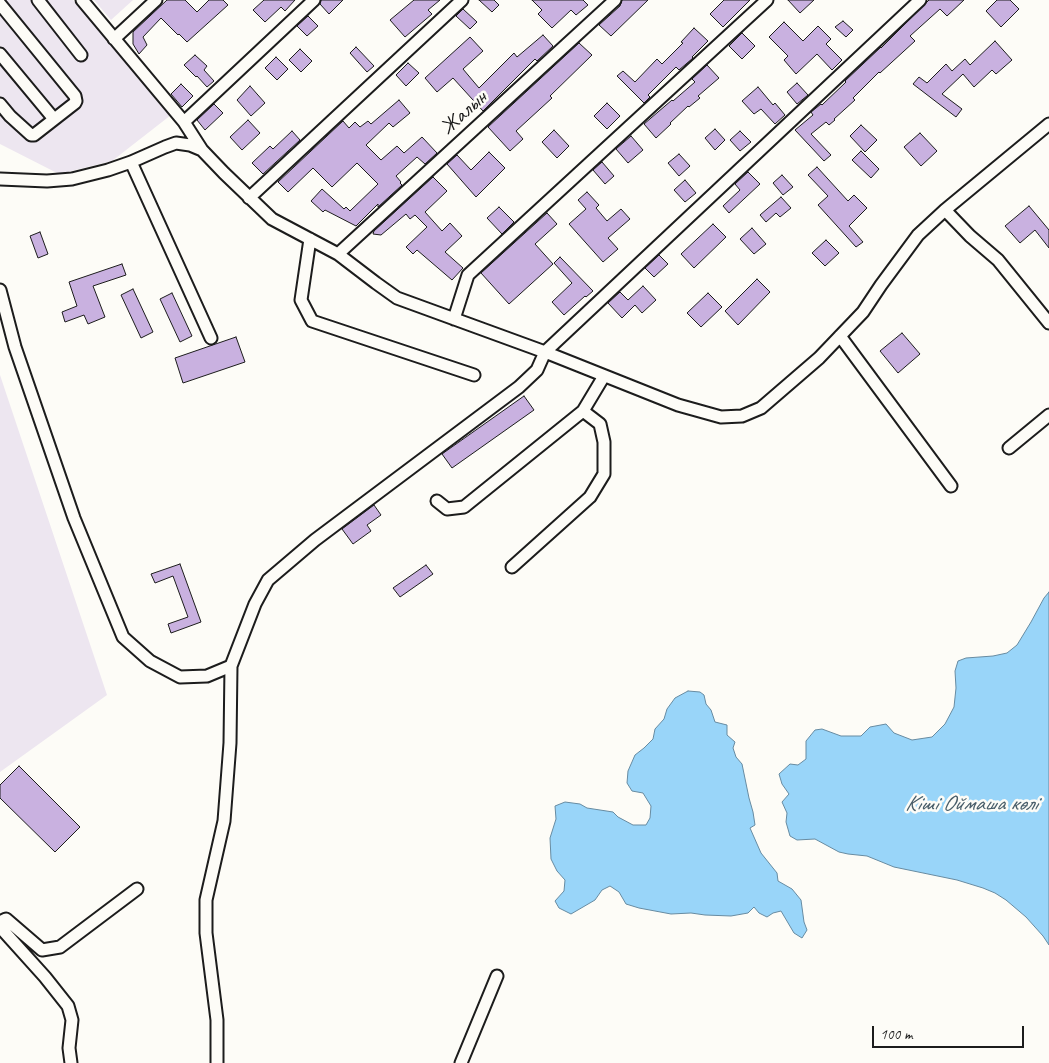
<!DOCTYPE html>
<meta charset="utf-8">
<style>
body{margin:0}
#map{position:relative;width:1049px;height:1063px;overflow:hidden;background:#fdfcf7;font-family:Caveat,sans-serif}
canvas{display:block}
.scale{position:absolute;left:872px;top:1026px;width:152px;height:22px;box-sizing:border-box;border:2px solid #1c1c1c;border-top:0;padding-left:6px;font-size:15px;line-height:18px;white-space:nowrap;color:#1c1c1c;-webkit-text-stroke:4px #fdfcf7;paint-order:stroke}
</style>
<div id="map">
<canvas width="1049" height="1063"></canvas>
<div class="scale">100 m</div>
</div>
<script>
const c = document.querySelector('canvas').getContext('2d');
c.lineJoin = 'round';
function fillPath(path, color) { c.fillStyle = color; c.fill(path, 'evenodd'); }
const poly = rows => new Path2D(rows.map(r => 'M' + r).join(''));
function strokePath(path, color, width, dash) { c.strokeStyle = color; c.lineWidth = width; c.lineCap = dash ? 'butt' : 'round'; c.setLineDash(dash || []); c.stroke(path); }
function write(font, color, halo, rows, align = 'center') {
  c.font = font + ' Caveat,sans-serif'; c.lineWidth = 5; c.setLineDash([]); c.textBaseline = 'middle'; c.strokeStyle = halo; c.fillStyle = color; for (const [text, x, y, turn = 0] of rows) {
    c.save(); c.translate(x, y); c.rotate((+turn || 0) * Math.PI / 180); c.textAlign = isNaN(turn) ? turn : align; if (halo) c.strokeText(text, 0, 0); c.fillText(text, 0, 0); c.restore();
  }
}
fillPath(poly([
 [0,0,73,0,171,115,112,161,59,174,0,144],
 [94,0,133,0,111,20],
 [0,375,107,695,0,772]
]), '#ede6f0');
const water = poly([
 [1049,592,1049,945,1043,936,1026,917,1006,900,995,893,983,888,957,880,894,867,867,856,848,854,839,852,815,839,797,840,790,836,786,822,787,813,782,802,789,794,782,784,779,774,790,764,798,765,806,759,806,741,815,730,822,729,841,736,861,736,870,727,886,724,894,733,912,740,932,737,945,724,954,707,956,688,955,671,958,661,966,658,993,656,1007,653,1017,645,1031,622,1044,598,1049,592],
 [688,691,700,692,704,695,706,704,711,710,715,722,727,725,727,735,735,742,733,748,736,757,742,764,749,798,753,812,755,825,750,828,761,853,777,873,778,881,792,889,801,900,804,922,807,930,802,938,794,933,781,911,773,913,767,917,759,913,754,907,748,913,731,916,705,915,691,913,671,914,639,908,626,904,619,892,610,886,602,890,595,900,571,914,559,908,555,901,564,891,565,880,557,871,551,859,550,838,556,819,555,806,565,802,580,804,587,808,613,812,618,817,633,825,646,825,650,818,651,806,643,793,632,791,627,783,628,771,635,755,644,748,653,739,655,729,664,719,667,709,675,698,688,691]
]);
fillPath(water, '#99d5f9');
strokePath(water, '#678ba1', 1);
const building = poly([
 [167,0,185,0,197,12,209,0,223,0,228,5,187,42,179,34,178,35,161,18,143,37,147,45,139,54,133,44,133,32,167,0],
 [264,0,295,0,285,11,281,7,265,22,253,10,264,0],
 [321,0,343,0,329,14,320,4,321,0],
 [414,0,440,0,428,10,432,14,405,37,390,20,414,0],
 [479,0,494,0,499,5,492,12,479,0],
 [532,0,583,0,588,5,576,15,571,10,552,28,538,14,542,10,532,0],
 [622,0,648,0,611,36,599,25,620,6,622,0],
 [724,0,750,0,723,27,710,14,724,0],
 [788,0,814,0,800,13,788,0],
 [929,0,964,0,947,16,940,9,910,36,915,41,880,73,879,72,853,98,855,100,834,119,835,120,829,125,826,122,811,134,831,155,824,161,795,130,813,115,811,112,821,104,822,105,846,82,845,81,881,47,881,48,929,0],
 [997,0,1010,0,1019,9,1001,27,986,11,997,0],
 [463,9,477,22,470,29,456,16,463,9],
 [308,16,318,26,307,36,297,26,308,16],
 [843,21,853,30,846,37,835,27,843,21],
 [784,22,803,41,818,26,831,39,826,44,842,60,832,70,817,54,796,74,784,60,788,56,769,37,784,22],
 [694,28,708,41,692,57,693,58,679,70,676,67,648,95,650,97,644,103,617,76,623,71,635,82,657,59,662,64,683,43,681,42,694,28],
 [742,33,755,46,742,59,729,46,742,33],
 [543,35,553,46,537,61,535,59,483,111,453,78,437,92,425,78,470,37,483,51,463,69,479,88,514,53,517,57,543,35],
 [995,41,1012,60,996,74,992,70,974,87,963,74,942,94,962,109,956,117,913,84,919,77,927,83,946,64,952,71,965,59,970,65,995,41],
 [579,43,592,55,550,96,552,98,516,131,523,139,510,151,488,127,579,43],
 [356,47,374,66,367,72,350,53,356,47],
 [300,49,312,61,301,72,289,60,300,49],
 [195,55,207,66,204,70,214,81,207,87,197,76,196,77,184,65,195,55],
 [276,57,288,69,277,80,265,68,276,57],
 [408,63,419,73,406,86,396,75,408,63],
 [707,65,719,78,698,96,700,98,689,107,688,106,670,123,671,124,656,138,644,124,672,100,673,101,695,82,692,79,707,65],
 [797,83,808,95,797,104,787,92,797,83],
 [181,84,193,96,182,107,171,94,181,84],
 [250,86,265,103,251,116,237,100,250,86],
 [758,87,773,105,775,103,785,115,775,124,761,109,754,114,742,101,758,87],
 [399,100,410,113,393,127,389,123,366,145,381,160,397,146,404,153,422,137,437,153,425,164,417,157,396,176,401,182,400,183,402,185,378,207,378,204,356,226,325,210,323,212,311,201,322,189,344,209,346,207,350,211,378,184,357,163,332,187,313,168,288,192,278,182,343,121,349,128,355,122,360,127,368,121,371,124,399,100],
 [607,103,620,116,607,129,594,116,607,103],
 [214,104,223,113,205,130,197,120,214,104],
 [248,120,260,133,242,150,230,137,248,120],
 [861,125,877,140,865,152,850,136,861,125],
 [715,129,725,140,715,150,705,138,715,129],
 [554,130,569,146,557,158,542,142,554,130],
 [292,131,300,140,263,174,252,163,270,146,273,149,292,131],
 [740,131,751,142,740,151,730,140,740,131],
 [920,133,937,151,921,166,904,147,920,133],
 [631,136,643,150,628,163,616,149,631,136],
 [861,151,879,169,871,178,852,160,861,151],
 [489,152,505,168,476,197,447,164,457,155,471,170,489,152],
 [679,154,690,166,679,176,668,163,679,154],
 [602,162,614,176,605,184,593,170,602,162],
 [817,167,848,201,854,195,867,208,849,226,863,242,856,247,818,205,828,196,808,175,817,167],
 [748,172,760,184,729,213,723,206,740,190,735,184,748,172],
 [782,175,793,187,783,195,773,183,782,175],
 [433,177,447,191,425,212,442,231,450,223,462,236,445,252,463,268,452,280,417,250,413,254,406,247,427,227,415,215,410,219,406,214,381,235,373,234,374,231,433,177],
 [685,180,696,193,685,202,674,190,685,180],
 [587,192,599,205,596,208,607,221,621,209,630,219,608,238,618,249,603,262,569,224,586,209,578,200,587,192],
 [781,197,791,208,780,217,776,213,766,222,760,215,781,197],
 [1029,206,1049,230,1049,248,1035,230,1020,243,1005,226,1029,206],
 [499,207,514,222,502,234,487,218,499,207],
 [547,213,557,224,535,244,553,264,509,304,481,273,547,213],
 [713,224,726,237,694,268,681,254,713,224],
 [752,228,766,244,754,254,740,239,752,228],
 [40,232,48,254,38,258,30,236,40,232],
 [826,240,839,253,825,266,812,253,826,240],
 [659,255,668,264,654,277,645,268,659,255],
 [560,257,593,291,586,297,585,296,564,315,552,302,572,283,554,263,560,257],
 [122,264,126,275,93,286,105,317,88,324,84,315,65,322,62,312,77,306,69,282,122,264],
 [757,279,770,292,738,325,725,311,757,279],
 [643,286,656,300,642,313,635,305,622,318,608,303,620,292,628,300,643,286],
 [133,289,153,332,141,338,121,295,133,289],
 [172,293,192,336,180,342,160,299,172,293],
 [708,293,722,307,701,327,687,313,708,293],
 [902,333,920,354,898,373,880,351,902,333],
 [236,337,245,362,183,383,175,358,236,337],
 [524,396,534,410,452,468,442,454,524,396],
 [374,505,381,515,367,525,371,531,353,544,342,529,374,505],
 [180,564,201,622,171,633,168,624,188,617,173,576,155,583,151,574,180,564],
 [426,565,433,574,400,597,393,588,426,565],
 [19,766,80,827,55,852,0,798,0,785,19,766]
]);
fillPath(building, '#c9b1e0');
strokePath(building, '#1c1c1c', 1);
const minor = poly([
 [38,0,81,55],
 [82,0,184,122,202,150,224,173,272,219,338,254,376,283,397,298,545,352,678,405,721,417,742,416,761,408,819,358,863,312,881,285,918,235,945,210,1049,124],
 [0,4,75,96,76,101,75,103,34,135,31,135,10,116,0,104],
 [114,39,156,0],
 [0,54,54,119],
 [184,122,314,0],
 [131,162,211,338],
 [0,179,47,181,72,179,108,170,131,162,165,147,176,143,190,145,202,150],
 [249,198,462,0],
 [945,210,970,236,998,260,1049,323],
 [310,239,301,300,312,321,474,375],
 [338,254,615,0],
 [0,290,15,347,74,518,123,637,150,661,180,677,207,676,231,666,255,604,268,580,315,540,519,387,537,370,545,352,920,0],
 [454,319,468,275,767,0],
 [840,336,951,486],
 [1009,448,1049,415],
 [437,501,447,509,464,507,583,411,604,376],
 [512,567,590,497,604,474,604,442,600,424,583,411],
 [0,922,6,919,42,950,60,947,137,889],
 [0,927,45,977,68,1006,72,1020,69,1048,71,1063],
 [217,1063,217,1020,206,933,206,900,224,821,230,743,231,666],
 [461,1063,497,976]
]);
strokePath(minor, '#1c1c1c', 15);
strokePath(minor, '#fdfcf7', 11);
write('21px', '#1c1c1c', '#fdfcf7', [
 ["Жалын",464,113,-42]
]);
write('italic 22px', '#485d69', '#fdfcf7', [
 ["Кіші Оймаша көлi",971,804]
]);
</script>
